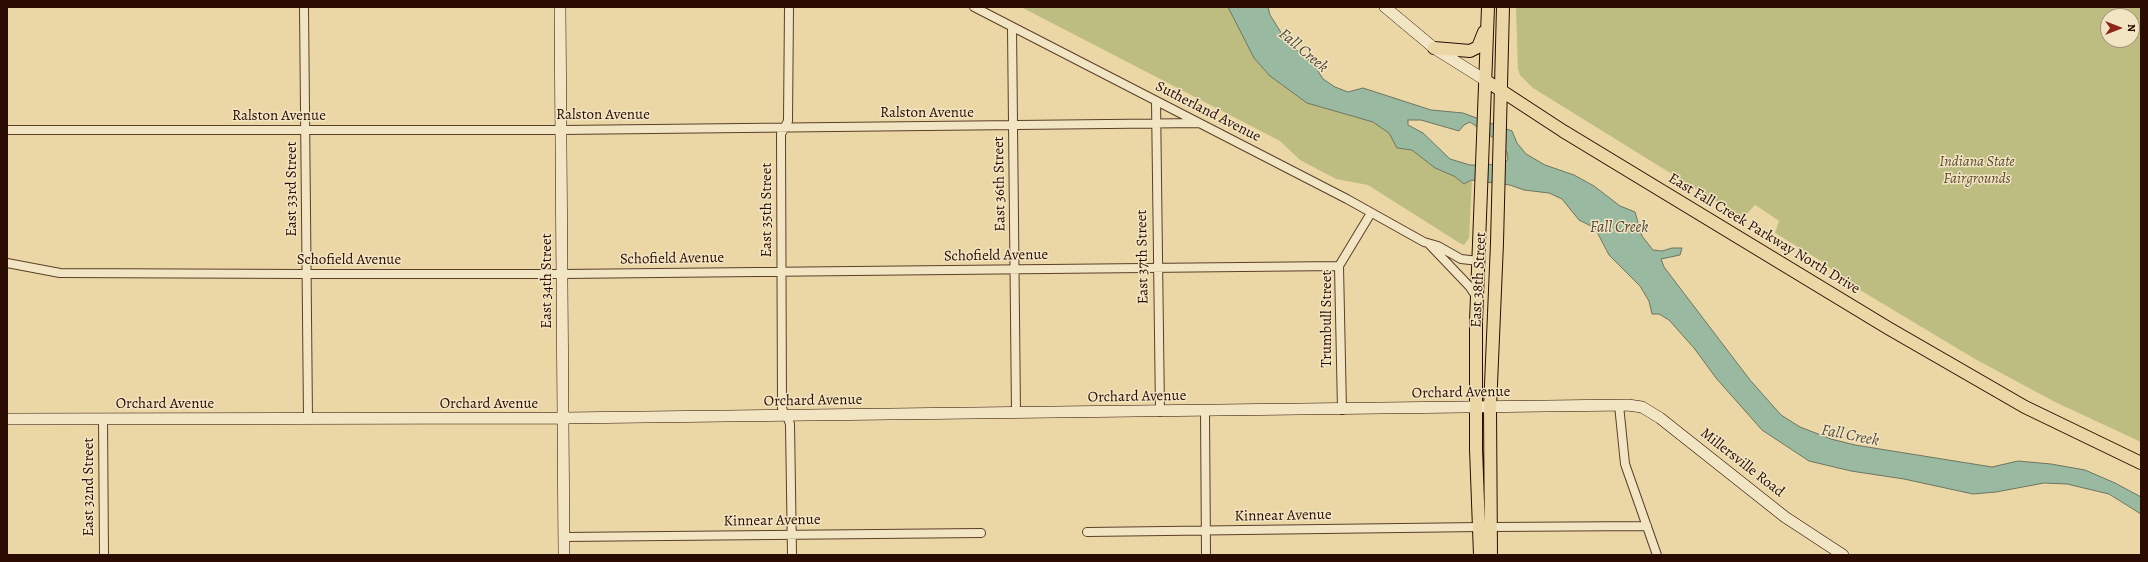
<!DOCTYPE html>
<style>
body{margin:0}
#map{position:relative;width:2148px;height:562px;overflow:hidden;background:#ebd7a5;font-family:Alegreya,serif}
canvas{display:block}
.frame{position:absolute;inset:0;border:8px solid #2b0c00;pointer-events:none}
.north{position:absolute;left:2100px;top:8px;width:40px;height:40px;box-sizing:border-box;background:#f2e5c4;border:1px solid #a28e76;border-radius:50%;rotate:90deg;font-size:11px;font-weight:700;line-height:16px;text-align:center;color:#2b0c00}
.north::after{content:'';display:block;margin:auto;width:14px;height:18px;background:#8f2418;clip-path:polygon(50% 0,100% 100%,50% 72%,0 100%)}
</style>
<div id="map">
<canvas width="2148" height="562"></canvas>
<div class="frame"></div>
<div class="north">N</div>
</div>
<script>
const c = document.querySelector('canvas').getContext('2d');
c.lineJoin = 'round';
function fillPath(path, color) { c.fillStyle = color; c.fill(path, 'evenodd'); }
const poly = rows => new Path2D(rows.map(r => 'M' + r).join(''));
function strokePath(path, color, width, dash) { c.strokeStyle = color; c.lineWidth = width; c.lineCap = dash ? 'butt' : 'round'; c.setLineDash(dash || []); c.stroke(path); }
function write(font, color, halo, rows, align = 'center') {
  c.font = font + ' Alegreya,serif'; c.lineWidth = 3; c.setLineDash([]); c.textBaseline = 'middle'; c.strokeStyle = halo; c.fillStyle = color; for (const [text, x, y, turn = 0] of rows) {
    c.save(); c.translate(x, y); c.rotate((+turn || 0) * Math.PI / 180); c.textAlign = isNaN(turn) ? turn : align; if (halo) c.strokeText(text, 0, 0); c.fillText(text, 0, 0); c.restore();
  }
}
fillPath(poly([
 [1021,7,1228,7,1254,58,1270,76,1307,103,1373,122,1389,133,1397,148,1412,150,1435,168,1454,176,1464,184,1472,180,1469,238,1464,245,1458,242,1368,185,1336,179,1300,160,1280,141],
 [1516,7,2141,7,2141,442,2055,402,1975,359,1840,278,1826,264,1775,233,1779,221,1760,208,1755,205,1743,218,1533,88,1520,75,1518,69],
 [2108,16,2132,16,2132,40,2108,40]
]), '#bdbd82');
const water = poly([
 [1228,7,1268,7,1270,15,1287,42,1313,63,1323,79,1335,87,1348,92,1363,88,1431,110,1463,113,1512,131,1517,143,1526,154,1545,165,1574,175,1594,186,1620,206,1635,212,1642,236,1653,250,1662,251,1672,248,1682,248,1680,255,1661,259,1664,267,1750,380,1781,415,1800,427,1831,439,1855,445,1992,467,2018,461,2051,464,2085,470,2115,483,2141,497,2141,514,2109,494,2067,484,2044,483,1996,492,1973,494,1904,479,1851,471,1809,461,1762,430,1716,378,1694,348,1669,320,1659,314,1652,314,1649,301,1640,286,1609,255,1595,228,1579,220,1562,199,1549,193,1524,190,1510,185,1471,180,1464,184,1454,176,1435,168,1412,150,1397,148,1389,133,1373,122,1307,103,1270,76,1254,58,1228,7],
 [1408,120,1421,120,1459,131,1464,125,1470,122,1498,141,1501,147,1507,152,1508,159,1505,163,1485,165,1470,165,1450,159,1423,133,1408,125,1408,120]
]);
fillPath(water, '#99baa1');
strokePath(water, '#6d7461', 1);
const street = poly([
 [304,7,308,419],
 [974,7,1347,199,1424,242,1438,246,1461,259,1479,261],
 [1012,27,1016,413],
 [1156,101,1160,412],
 [7,130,561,130,1199,123],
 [1429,244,1470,287,1477,298],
 [7,263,60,273,306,274,562,274,1339,266],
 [1619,405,1625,464,1657,555],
 [1342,410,1339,266,1371,213],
 [1205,411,1206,555],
 [785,416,782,408,781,134,788,121,789,7],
 [787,416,790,424,792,555],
 [103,419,104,555],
 [1492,527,1647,526],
 [1087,532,1480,527],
 [563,537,981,533]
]);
const secondary = poly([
 [560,7,564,555],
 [1385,7,1434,48,1485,80],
 [7,419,563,418,1628,405,1642,407,1660,418,1785,517,1843,555]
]);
const primary = poly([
 [1434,48,1470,51,1478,47,1484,32],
 [1485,80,1563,131,1888,328,2025,407,2141,463],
 [1480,555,1476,449,1476,322,1488,7],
 [1491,555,1490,408,1497,243,1503,7]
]);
strokePath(street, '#5b3f29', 10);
strokePath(secondary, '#2b0c00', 12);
strokePath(primary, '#2b0c00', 14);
strokePath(street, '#f2e5c4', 8);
strokePath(secondary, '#f2e5c4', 11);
strokePath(primary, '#ebd7a5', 12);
write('15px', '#2b0c00', '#f2e5c4', [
 ["Sutherland Avenue",1208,112,27],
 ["Ralston Avenue",927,113],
 ["Ralston Avenue",603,115],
 ["Ralston Avenue",279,116],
 ["East 36th Street",1000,184,-91],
 ["East 33rd Street",292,189,-90],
 ["East 35th Street",767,210,-90],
 ["East Fall Creek Parkway North Drive",1764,234,31],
 ["Schofield Avenue",996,256,-1],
 ["East 37th Street",1143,257,-91],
 ["Schofield Avenue",672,259,-1],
 ["Schofield Avenue",349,260],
 ["East 38th Street",1479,280,-87],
 ["East 34th Street",547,281,-90],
 ["Trumbull Street",1327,319,-90],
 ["Orchard Avenue",1461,393,-1],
 ["Orchard Avenue",1137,397,-1],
 ["Orchard Avenue",813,401,-1],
 ["Orchard Avenue",165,404],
 ["Orchard Avenue",489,404],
 ["Millersville Road",1742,463,38],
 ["East 32nd Street",89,487,-90],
 ["Kinnear Avenue",1283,516,-1],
 ["Kinnear Avenue",772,521,-1]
]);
write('italic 15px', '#5e4a2e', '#f2e5c4', [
 ["Indiana State",1977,162],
 ["Fairgrounds",1977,179]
]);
write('italic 16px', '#524938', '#f2e5c4', [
 ["Fall Creek",1303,51,40],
 ["Fall Creek",1619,228],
 ["Fall Creek",1850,436,11]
]);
</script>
